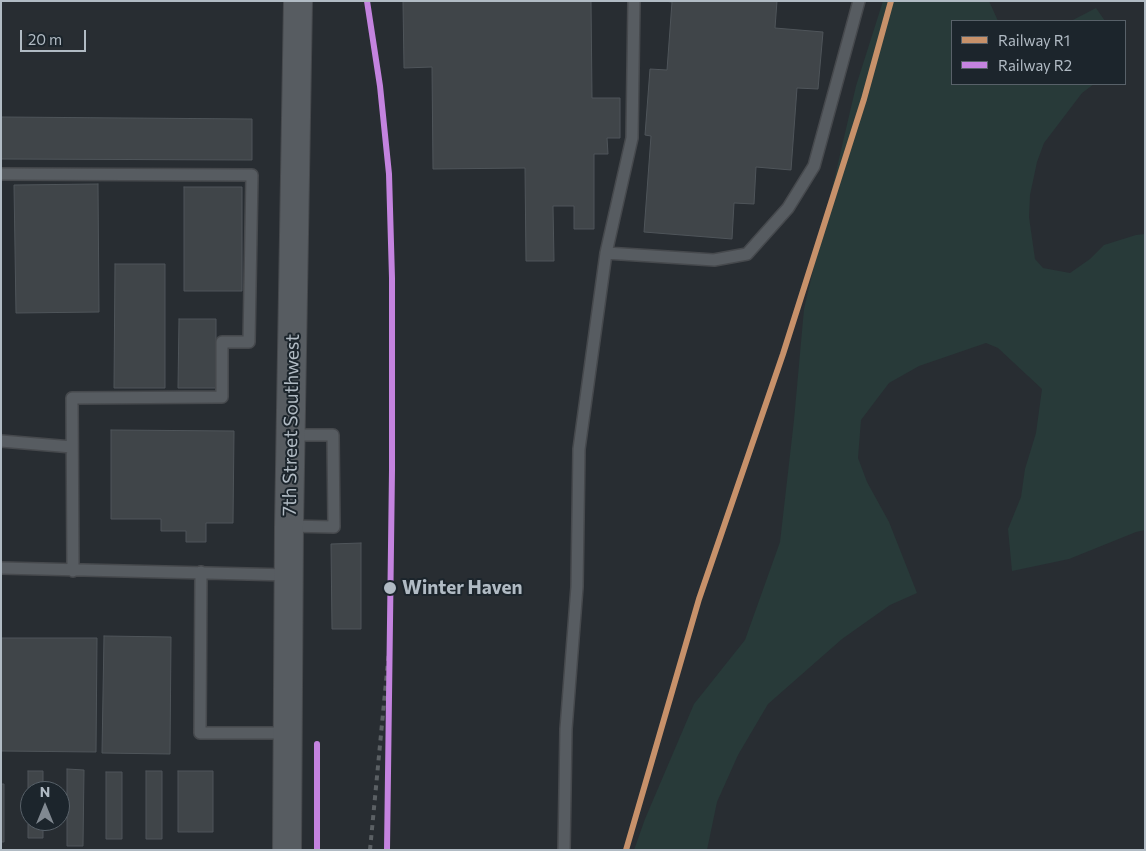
<!DOCTYPE html>
<style>
body{margin:0}
#map{position:relative;width:1146px;height:851px;overflow:hidden;background:#282d32;font-family:Commissioner,sans-serif}
canvas{display:block}
.frame{position:absolute;inset:0;border:2px solid #b1bbc4;pointer-events:none}
.legend{position:absolute;left:951px;top:20px;width:175px;height:65px;box-sizing:border-box;background:#1c252c;border:1px solid #586169;margin:0;padding:6px 9px;list-style:none;font-size:15px;color:#b1bbc4}
.legend li{display:flex;align-items:center;gap:10px;height:25px}
.legend b{width:25px;border:1px solid #586169}
.north{position:absolute;left:20px;top:781px;width:50px;height:50px;box-sizing:border-box;background:#1c252c;border:1px solid #586169;border-radius:50%;rotate:0deg;font-size:14px;font-weight:700;line-height:20px;text-align:center;color:#b1bbc4}
.north::after{content:'';display:block;margin:auto;width:18px;height:22px;background:#818991;clip-path:polygon(50% 0,100% 100%,50% 72%,0 100%)}
.scale{position:absolute;left:20px;top:30px;width:66px;height:22px;box-sizing:border-box;border:2px solid #b1bbc4;border-top:0;padding-left:6px;font-size:15px;line-height:18px;white-space:nowrap;color:#b1bbc4;-webkit-text-stroke:4px #1c252c;paint-order:stroke}
</style>
<div id="map">
<canvas width="1146" height="851"></canvas>
<div class="frame"></div>
<ul class="legend">
<li><b style="height:6px;background:#c7916a"></b>Railway R1</li>
<li><b style="height:6px;background:#c483df"></b>Railway R2</li>
</ul>
<div class="north">N</div>
<div class="scale">20 m</div>
</div>
<script>
const c = document.querySelector('canvas').getContext('2d');
c.lineJoin = 'round';
function fillPath(path, color) { c.fillStyle = color; c.fill(path, 'evenodd'); }
const poly = rows => new Path2D(rows.map(r => 'M' + r).join(''));
function strokePath(path, color, width, dash) { c.strokeStyle = color; c.lineWidth = width; c.lineCap = dash ? 'butt' : 'round'; c.setLineDash(dash || []); c.stroke(path); }
function write(font, color, halo, rows, align = 'center') {
  c.font = font + ' Commissioner,sans-serif'; c.lineWidth = 4; c.setLineDash([]); c.textBaseline = 'middle'; c.strokeStyle = halo; c.fillStyle = color; for (const [text, x, y, turn = 0] of rows) {
    c.save(); c.translate(x, y); c.rotate((+turn || 0) * Math.PI / 180); c.textAlign = isNaN(turn) ? turn : align; if (halo) c.strokeText(text, 0, 0); c.fillText(text, 0, 0); c.restore();
  }
}
fillPath(poly([
 [883,1,989,1,998,21,952,21,952,84,1094,84,1082,93,1044,143,1037,162,1030,195,1029,217,1035,259,1043,268,1070,273,1090,259,1104,245,1136,235,1145,234,1145,530,1136,532,1069,559,1012,571,1008,529,1021,497,1025,469,1036,433,1042,389,998,348,986,343,919,366,889,383,861,420,858,458,867,482,889,522,917,593,890,605,842,639,768,704,738,755,717,802,707,850,634,850,645,819,694,704,745,640,780,542,794,420,804,309,856,86],
 [1096,8,1105,21,1071,21]
]), '#283a39');
const building = poly([
 [403,1,591,1,592,98,620,98,620,138,607,138,608,154,594,154,594,229,574,229,574,206,553,206,554,261,526,261,525,168,433,169,432,67,404,68,403,1],
 [664,1,777,1,775,28,823,32,818,89,797,88,791,170,756,167,754,204,734,203,732,239,644,232,651,136,645,135,650,69,667,70,672,2,664,1],
 [1,117,252,119,252,160,1,159,1,117],
 [98,184,99,312,16,313,14,185,98,184],
 [184,187,242,187,242,291,184,291,184,187],
 [115,264,165,264,165,388,114,388,115,264],
 [179,319,216,319,216,388,178,388,179,319],
 [111,430,234,431,233,523,206,523,206,542,186,542,186,531,161,531,161,519,111,519,111,430],
 [361,543,361,629,332,629,331,544,361,543],
 [104,636,171,637,170,754,102,753,104,636],
 [1,638,97,638,96,752,1,751,1,638],
 [67,769,84,770,83,846,67,846,67,769],
 [28,771,43,771,43,791,30,791,30,821,43,821,43,838,28,838,28,771],
 [146,771,162,771,162,839,146,839,146,771],
 [178,771,213,771,213,832,178,832,178,771],
 [106,772,122,772,122,839,106,839,106,772],
 [1,784,4,784,4,842,1,842,1,784]
]);
fillPath(building, '#404549');
strokePath(building, '#4f555a', 1);
const service = poly([
 [634,1,632,138,606,253,714,260,747,254,788,208,814,166,859,1],
 [1,174,252,175,249,342,222,342,222,397,72,398,73,571],
 [1,441,72,447],
 [289,526,334,527,333,435,291,435],
 [1,568,289,575],
 [201,572,200,733,287,733],
 [564,850,566,729,577,587,579,449,606,253]
]);
const tertiary = poly([
 [287,850,289,526,298,1]
]);
strokePath(service, '#46494d', 14);
strokePath(tertiary, '#46494d', 30);
strokePath(service, '#575c61', 11);
strokePath(tertiary, '#575c61', 28);
strokePath(poly([
 [317,744,317,850],
 [370,850,390,640],
 [626,850,699,599,783,354,864,99,891,1]
]), '#5b6064', 4, [5, 5]);
strokePath(poly([
 [626,850,699,599,783,354,864,99,891,1]
]), '#c7916a', 6);
strokePath(poly([
 [367,1,380,86,389,174,392,278,392,470,387,850],
 [317,744,317,850]
]), '#c483df', 6);
for (const [x, y, r, color] of [
 [390,588,7,"#b1bbc4"]
]) { const dot = new Path2D(); dot.arc(x, y, r, 0, 2 * Math.PI); c.fillStyle = color; c.fill(dot); strokePath(dot, '#1c252c', 2); }
write('19px', '#b1bbc4', '#1c252c', [
 ["7th Street Southwest",291,425,-89]
]);
write('bold 19px', '#b1bbc4', '#1c252c', [
 ["Winter Haven",402,588]
], 'left');
</script>
